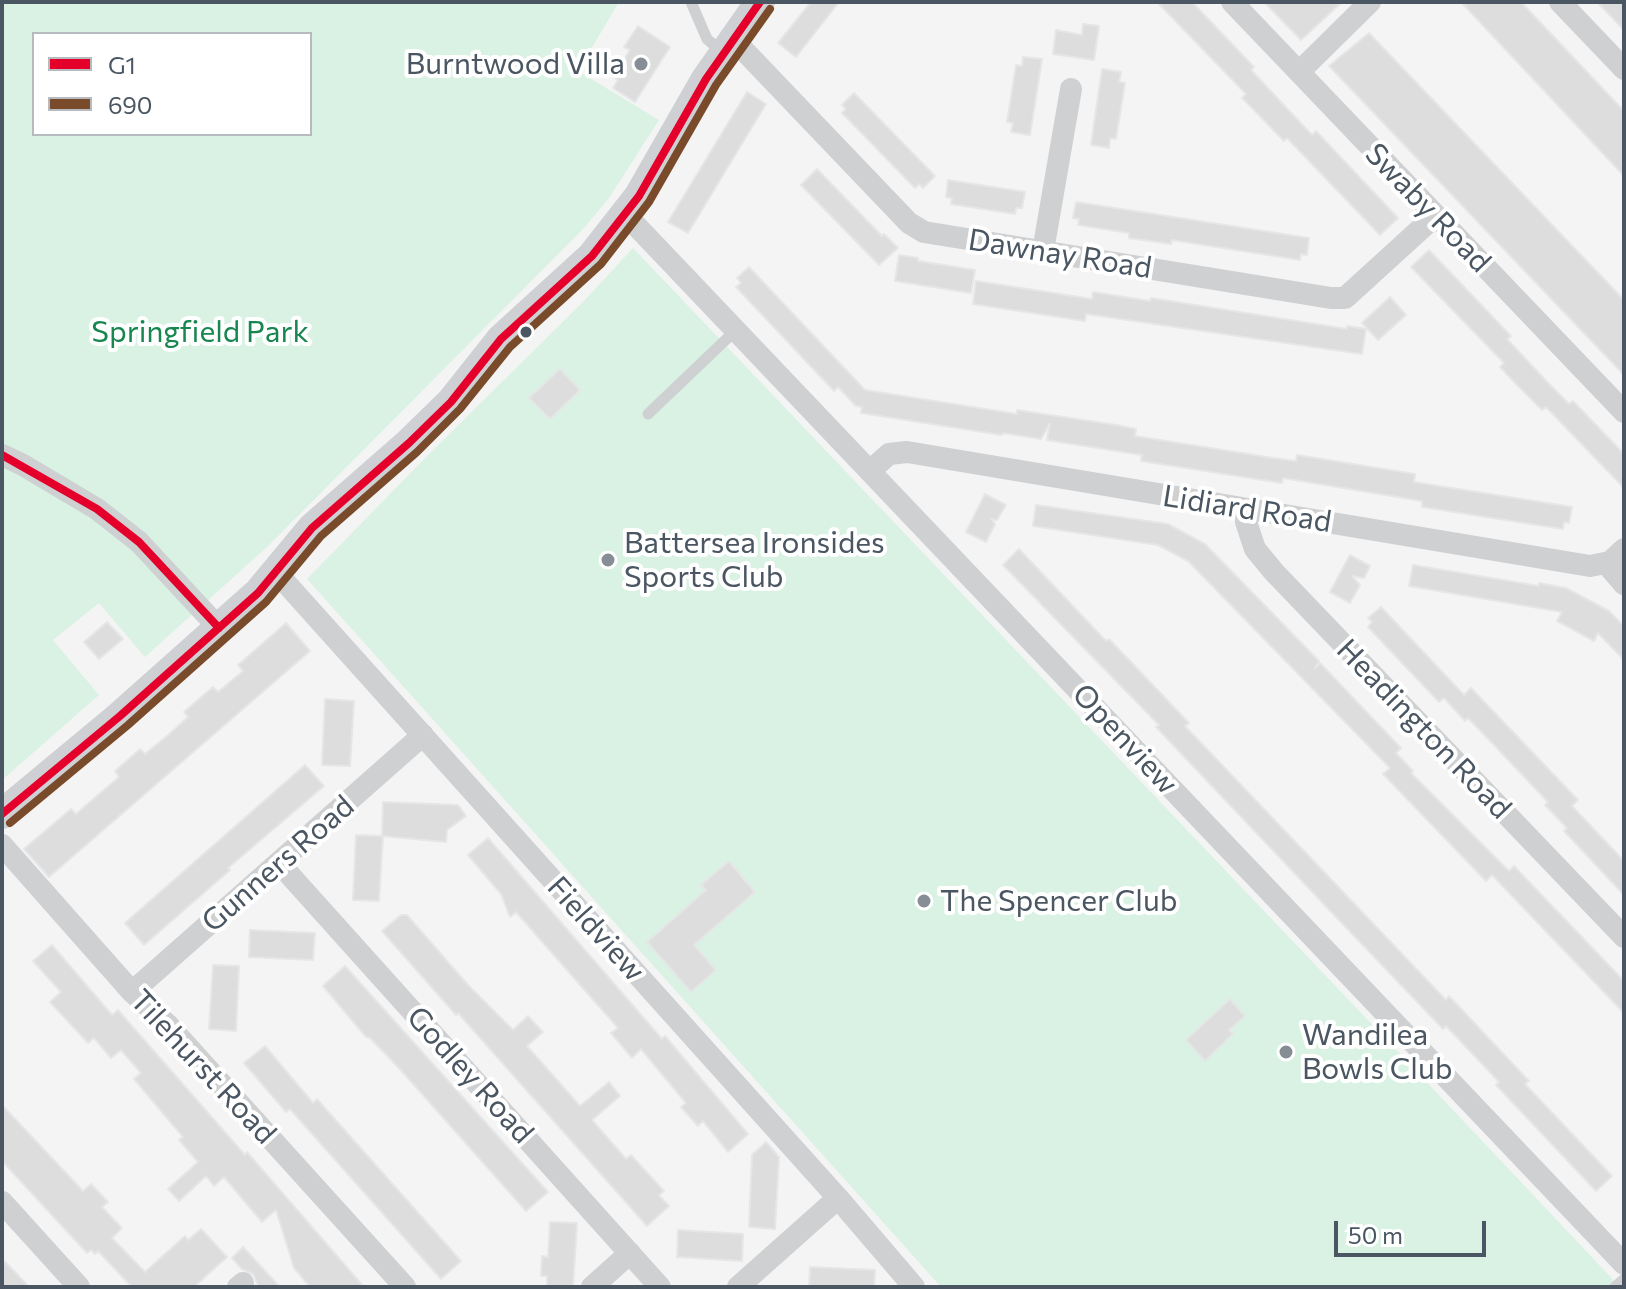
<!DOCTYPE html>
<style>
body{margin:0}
#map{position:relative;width:1626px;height:1289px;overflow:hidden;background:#f4f4f4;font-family:Commissioner,sans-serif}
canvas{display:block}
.frame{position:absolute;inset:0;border:4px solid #4a5661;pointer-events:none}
.legend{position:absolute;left:32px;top:32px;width:280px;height:104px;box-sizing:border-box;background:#fff;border:2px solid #b7bbc0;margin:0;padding:10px 14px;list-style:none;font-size:24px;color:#4a5661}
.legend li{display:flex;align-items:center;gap:16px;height:40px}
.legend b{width:40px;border:2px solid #b7bbc0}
.scale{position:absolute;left:1334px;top:1221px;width:152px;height:36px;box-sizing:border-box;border:4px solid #4a5661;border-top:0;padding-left:10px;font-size:24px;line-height:28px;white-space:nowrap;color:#4a5661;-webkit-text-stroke:6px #fff;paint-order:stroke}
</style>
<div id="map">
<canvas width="1626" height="1289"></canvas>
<div class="frame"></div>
<ul class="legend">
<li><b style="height:10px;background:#e4002b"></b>G1</li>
<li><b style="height:10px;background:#7a4b2a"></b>690</li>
</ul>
<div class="scale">50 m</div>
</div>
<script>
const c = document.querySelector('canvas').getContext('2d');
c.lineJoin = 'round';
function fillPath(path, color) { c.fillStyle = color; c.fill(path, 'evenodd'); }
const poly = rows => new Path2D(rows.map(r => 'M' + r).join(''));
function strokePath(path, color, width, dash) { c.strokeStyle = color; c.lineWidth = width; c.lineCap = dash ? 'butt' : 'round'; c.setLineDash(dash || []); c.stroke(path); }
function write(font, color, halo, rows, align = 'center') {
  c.font = font + ' Commissioner,sans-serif'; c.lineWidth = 8; c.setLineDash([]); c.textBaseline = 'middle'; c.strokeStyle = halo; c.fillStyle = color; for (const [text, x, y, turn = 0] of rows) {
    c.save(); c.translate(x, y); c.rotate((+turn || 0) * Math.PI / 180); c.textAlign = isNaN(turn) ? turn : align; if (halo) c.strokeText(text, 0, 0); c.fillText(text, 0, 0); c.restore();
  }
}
fillPath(poly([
 [2,2,619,2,578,71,659,120,609,198,584,228,268,546,145,657,99,603,53,640,99,695,2,780],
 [34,34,310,34,310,134,34,134],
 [633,248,1403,1057,1620,1287,941,1287,307,579,429,454,583,302]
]), '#d9f2e3');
const building = poly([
 [811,2,839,2,796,57,778,43,811,2],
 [1157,2,1192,2,1254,67,1251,70,1312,135,1316,131,1398,218,1380,235,1287,138,1284,141,1250,106,1242,98,1246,94,1157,2],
 [1264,2,1342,2,1301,40,1264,2],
 [1461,2,1521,2,1537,19,1624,111,1624,176,1461,2],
 [1597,2,1624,2,1624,30,1597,2],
 [1083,24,1099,26,1094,60,1053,54,1056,30,1082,35,1083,24],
 [638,26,670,47,635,102,613,88,618,80,613,77,630,50,624,47,638,26],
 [1369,33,1624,300,1624,375,1329,66,1369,33],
 [1023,57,1042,59,1030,135,1011,132,1013,123,1007,122,1016,65,1022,66,1023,57],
 [1102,69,1121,72,1119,82,1125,83,1116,139,1110,138,1109,148,1091,145,1102,69],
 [747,92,766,104,688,233,668,222,747,92],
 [854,93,935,176,923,188,919,184,915,188,842,113,846,109,842,105,854,93],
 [817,169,882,236,884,234,898,248,879,265,801,185,817,169],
 [948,180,1025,192,1022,208,1016,208,1015,214,951,204,952,198,946,197,948,180],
 [1076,202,1309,238,1307,255,1301,254,1300,260,1172,240,1171,244,1129,238,1129,233,1078,225,1079,219,1073,218,1076,202],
 [1429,250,1511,336,1507,339,1552,387,1569,404,1573,401,1624,454,1624,488,1546,407,1542,410,1515,383,1500,367,1504,363,1411,267,1429,250],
 [899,255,918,258,918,261,975,270,971,293,895,281,899,255],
 [749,267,865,390,1017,414,1017,410,1116,425,1136,429,1135,436,1273,458,1296,461,1297,455,1415,474,1414,482,1572,507,1569,523,1564,522,1563,529,1422,507,1422,501,1313,483,1283,478,1282,483,1141,461,1142,455,1047,440,1050,423,1041,439,1003,433,1002,435,861,413,862,407,856,406,838,387,834,391,736,287,741,283,737,278,749,267],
 [976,281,1092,299,1093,292,1150,301,1151,298,1347,329,1347,326,1366,329,1362,354,1086,314,1085,321,973,304,976,281],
 [1390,297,1406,315,1378,340,1362,323,1390,297],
 [560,369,580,390,550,419,529,398,560,369],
 [985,494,1006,505,997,520,991,519,995,524,986,542,966,532,985,494],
 [1036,505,1168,524,1205,544,1319,661,1315,668,1320,663,1401,748,1396,753,1413,771,1411,773,1509,871,1514,866,1624,981,1624,1013,1492,875,1486,881,1383,774,1390,768,1188,561,1158,545,1033,526,1036,505],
 [1019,549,1106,641,1109,639,1189,723,1185,726,1446,1000,1449,996,1529,1081,1525,1084,1612,1176,1596,1191,1496,1085,1499,1082,1486,1068,1446,1026,1443,1029,1335,916,1156,727,1159,725,1003,565,1019,549],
 [1350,555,1370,566,1364,578,1352,576,1360,585,1350,603,1330,592,1350,555],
 [1413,565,1539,586,1539,583,1566,588,1609,611,1624,626,1624,660,1598,633,1594,641,1557,621,1562,612,1409,586,1413,565],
 [1381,607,1464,695,1471,688,1578,800,1572,806,1624,861,1624,895,1564,831,1567,828,1545,805,1548,802,1495,746,1468,718,1465,721,1444,698,1439,702,1368,627,1372,622,1368,618,1381,607],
 [107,622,123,639,99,659,84,642,107,622],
 [286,623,310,651,49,877,24,849,71,809,76,814,98,795,119,777,115,771,140,749,145,754,167,736,188,717,184,712,213,687,218,692,243,671,238,665,286,623],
 [325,699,354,701,350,766,322,765,325,699],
 [305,765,324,786,228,868,230,870,144,945,125,923,305,765],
 [383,802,458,805,466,816,447,830,446,842,382,836,383,802],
 [356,835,383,836,379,901,353,900,356,835],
 [488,838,662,1039,665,1036,748,1134,728,1152,703,1121,698,1126,681,1107,686,1103,641,1049,632,1058,611,1033,618,1028,516,912,510,917,501,894,468,855,488,838],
 [729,861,755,892,694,945,716,970,691,992,647,942,706,890,701,885,729,861],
 [401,915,407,915,468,985,513,1030,528,1016,543,1032,527,1046,580,1106,609,1082,620,1096,592,1120,626,1159,631,1155,664,1191,659,1195,669,1206,647,1226,458,1013,456,1015,382,931,401,915],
 [250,930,315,933,313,960,249,957,250,930],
 [52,945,112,1015,118,1010,245,1155,247,1152,364,1287,310,1287,294,1268,276,1210,262,1222,224,1177,214,1186,206,1176,179,1201,168,1189,198,1162,179,1140,183,1137,134,1079,141,1073,121,1050,111,1058,94,1038,88,1043,50,1002,61,992,33,961,52,945],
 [213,965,239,966,236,1031,209,1029,213,965],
 [345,966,548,1192,526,1211,399,1068,370,1038,366,1037,323,986,345,966],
 [1230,999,1245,1016,1229,1030,1233,1034,1205,1061,1186,1040,1230,999],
 [265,1046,313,1103,317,1099,461,1261,441,1279,290,1109,286,1112,244,1063,265,1046],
 [2,1105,83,1191,91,1184,108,1202,102,1207,122,1228,112,1238,145,1272,185,1236,188,1240,201,1229,227,1257,194,1287,128,1287,130,1285,98,1251,95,1254,91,1250,87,1253,2,1161,2,1105],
 [766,1142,779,1157,775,1229,749,1227,752,1155,766,1142],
 [550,1222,577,1223,573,1287,547,1286,547,1276,541,1276,542,1256,548,1257,550,1222],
 [678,1230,743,1234,742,1261,677,1257,678,1230],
 [243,1247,280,1287,259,1287,253,1274,242,1269,232,1258,243,1247],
 [2,1259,16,1273,29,1287,2,1287,2,1259],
 [810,1267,875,1270,874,1287,809,1287,810,1267]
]);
fillPath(building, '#ddddde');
strokePath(building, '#e5e6e7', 2);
strokePath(poly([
 [691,2,707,39,721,51],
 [648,414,736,330],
 [1615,1287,1624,1279]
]), '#ced0d2', 11);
strokePath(poly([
 [1232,2,1624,412],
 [1560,2,1624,69],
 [733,39,909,223,924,232,1331,298,1345,298,1435,216],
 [1299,72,1370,2],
 [626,215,1624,1264],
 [1043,251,1071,89],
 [2,455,23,465,97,509,139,542,219,628],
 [871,470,889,454,907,452,1590,566,1610,562,1624,549],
 [1247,509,1246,522,1255,549,1274,572,1624,937],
 [1610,562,1611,569,1624,584],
 [276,572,838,1198,914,1287],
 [2,845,132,992,167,1024,405,1287],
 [279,863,660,1287],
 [132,992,423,735],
 [2,1202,79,1287],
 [238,1287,243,1283],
 [592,1287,630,1253],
 [738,1287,838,1198]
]), '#ced0d2', 22);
strokePath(poly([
 [2,814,120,716,258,593,312,528,409,443,451,402,501,339,592,256,639,196,706,79,760,2]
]), '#ced0d4', 30);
strokePath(poly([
 [2,455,97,509,139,542,219,628],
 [2,814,120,716,258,593,312,528,409,443,451,402,501,339,592,256,639,196,706,79,760,2]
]), '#e4002b', 8);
strokePath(poly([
 [10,823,128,725,266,602,321,536,417,452,460,409,510,347,601,264,649,202,716,85,770,9]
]), '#7a4b2a', 8);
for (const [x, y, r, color] of [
 [641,64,8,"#868d94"],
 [526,332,7,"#4a5661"],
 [608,560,8,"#868d94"],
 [924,901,8,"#868d94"],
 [1286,1052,8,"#868d94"]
]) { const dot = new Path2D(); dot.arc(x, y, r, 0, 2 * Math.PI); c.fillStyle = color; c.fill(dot); strokePath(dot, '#fff', 3); }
write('30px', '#4a5661', '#fff', [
 ["Burntwood Villa",625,64,"right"],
 ["Battersea Ironsides",624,543],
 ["Sports Club",624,577],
 ["The Spencer Club",940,901],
 ["Wandilea",1302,1035],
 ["Bowls Club",1302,1069]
], 'left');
write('30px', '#4a5661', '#fff', [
 ["Swaby Road",1428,208,46],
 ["Dawnay Road",1060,254,9],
 ["Lidiard Road",1247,509,9],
 ["Headington Road",1424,729,46],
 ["Openview",1125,739,47],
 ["Gunners Road",278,864,-41],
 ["Fieldview",596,929,48],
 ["Tilehurst Road",203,1067,47],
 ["Godley Road",470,1075,48]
]);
write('30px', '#17864f', '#fff', [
 ["Springfield Park",200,332]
]);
</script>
